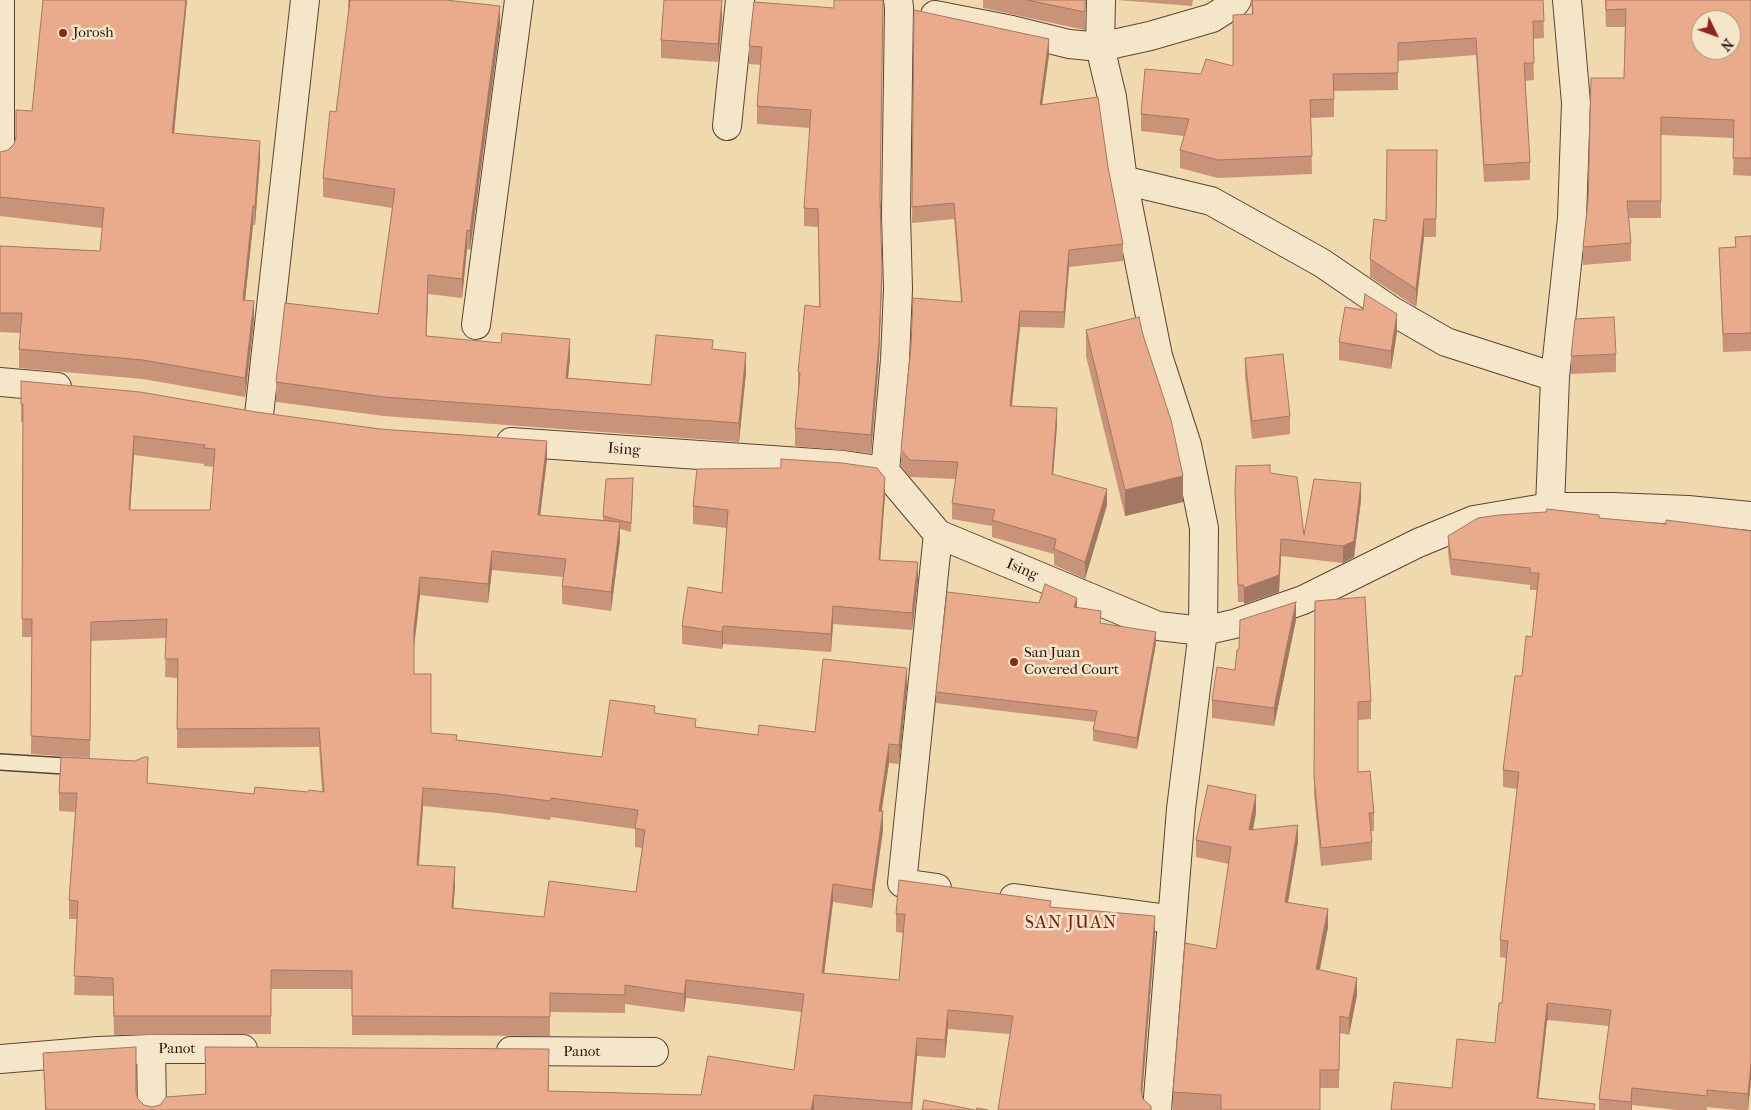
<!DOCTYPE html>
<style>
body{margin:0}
#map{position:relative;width:1751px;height:1110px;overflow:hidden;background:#f0d9ae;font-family:"IM FELL French Canon",serif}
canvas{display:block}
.north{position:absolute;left:1691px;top:10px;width:50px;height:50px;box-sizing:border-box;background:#f5e6ca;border:1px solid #a1927e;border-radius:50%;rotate:132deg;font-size:14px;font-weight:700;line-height:20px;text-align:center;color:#24140d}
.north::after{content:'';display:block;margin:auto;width:18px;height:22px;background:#8f2418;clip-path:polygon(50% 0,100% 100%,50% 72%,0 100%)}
</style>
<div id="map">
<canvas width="1751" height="1110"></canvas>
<div class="north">N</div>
</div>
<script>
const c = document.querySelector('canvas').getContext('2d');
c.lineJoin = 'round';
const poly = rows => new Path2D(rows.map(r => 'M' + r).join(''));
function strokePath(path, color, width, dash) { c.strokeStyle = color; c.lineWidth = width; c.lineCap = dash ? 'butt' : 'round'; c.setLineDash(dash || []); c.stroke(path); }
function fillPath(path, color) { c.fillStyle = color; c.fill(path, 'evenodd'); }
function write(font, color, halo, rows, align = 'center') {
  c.font = font + ' "IM FELL French Canon",serif'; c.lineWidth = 5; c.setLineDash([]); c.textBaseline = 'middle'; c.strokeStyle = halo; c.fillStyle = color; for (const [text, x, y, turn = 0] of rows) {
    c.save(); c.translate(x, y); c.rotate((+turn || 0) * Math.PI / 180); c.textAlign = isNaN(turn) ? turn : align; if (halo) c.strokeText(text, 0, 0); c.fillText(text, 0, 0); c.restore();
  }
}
const service = poly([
 [0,762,81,767]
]);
const minor = poly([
 [1101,0,1100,47,1112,97,1123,180,1158,356,1187,445,1204,528,1203,631,1181,809,1157,1110],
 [935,15,1012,30,1069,44,1100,47,1150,36,1212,18,1234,4,1237,0],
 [727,126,740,0],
 [1123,180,1211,201,1322,263,1392,311,1446,342,1555,377],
 [476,325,519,0],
 [0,382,57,387],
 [259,415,305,0],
 [511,442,844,465,885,471,938,534,1158,626,1203,631,1234,624,1303,600,1418,543,1474,520,1550,507,1612,507,1688,510,1751,516],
 [885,471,895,360,898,289,896,215,899,7,898,0],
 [1550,507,1555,377,1572,218,1576,103,1567,0],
 [937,888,902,883,938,534],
 [1014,898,1168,919],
 [151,1049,152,1110],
 [511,1051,654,1052],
 [0,1059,98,1051,151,1049,243,1049]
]);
const tertiary = poly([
 [0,156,0,0]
]);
strokePath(service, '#574535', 18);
strokePath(minor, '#574535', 30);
strokePath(tertiary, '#574535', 30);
strokePath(service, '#f5e6ca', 15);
strokePath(minor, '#f5e6ca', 28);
strokePath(tertiary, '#f5e6ca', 28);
fillPath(poly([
 [187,0,174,134,260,160,255,225,253,225,245,300,254,320,245,397,143,379,19,368,19,349,21,333,0,332,0,246,100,251,102,228,0,216,0,152,8,150,14,144,32,111],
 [348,0,446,0,500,26,470,250,467,249,462,298,428,294,426,336,570,358,568,378,651,385,713,349,746,372,739,442,384,416,276,402,276,382,378,314,392,208,323,197,323,178,336,112,349,12,348,12],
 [983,0,1085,0,1085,30,983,8],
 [1117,0,1193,0,1192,6],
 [1251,0,1543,0,1544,38,1533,39,1534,80,1525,81,1530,162,1530,180,1484,182,1476,55,1398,61,1398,90,1334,91,1334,117,1311,118,1312,174,1218,178,1180,168,1180,150,1184,136,1141,131,1141,114,1201,74,1233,66,1252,14],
 [1605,0,1751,0,1751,176,1733,175,1734,138,1661,135,1661,218,1629,218,1631,243,1631,261,1583,265,1583,247,1624,78,1625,27,1606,27],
 [754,2,881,203,882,289,879,359,871,453,795,446,795,428,799,390,798,390,798,372,819,307,818,227,804,226,804,208,810,128,757,124,757,106,761,65,749,64,749,46],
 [914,10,1049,55,1042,104,1108,167,1123,244,1123,261,1069,267,1064,328,1020,327,1012,406,1057,425,1053,474,1107,505,1085,579,1054,565,1054,554,992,537,992,526,952,519,952,503,956,479,910,477,901,466,901,450,961,302,954,219,912,223],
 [722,18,718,62,661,58,661,40],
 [1437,150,1436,237,1424,237,1416,307,1370,277,1370,259,1386,221],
 [1751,236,1751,351,1723,352,1719,248,1735,247],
 [1086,330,1143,335,1183,502,1125,516,1086,356],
 [1397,332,1391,369,1339,360,1339,342],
 [1616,354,1616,372,1571,374,1571,356],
 [1245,358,1290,416,1290,434,1252,439,1245,376],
 [21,381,256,412,547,459,540,515,603,520,603,516,633,487,631,532,620,529,620,540,611,611,562,604,562,586,563,577,492,570,488,603,420,595,414,647,414,674,431,733,457,740,602,757,655,713,696,727,758,735,815,732,907,687,899,764,889,763,881,811,883,830,872,908,833,902,824,973,899,980,903,933,896,932,896,914,1051,907,1155,935,1142,1095,1143,1099,1151,1110,1010,1034,948,1029,945,1058,917,1056,912,1110,45,1110,43,1053,136,1092,138,1099,144,1105,152,1107,205,1094,205,1047,549,1067,549,1091,701,1095,794,1070,802,1012,686,998,684,1012,625,1004,625,1013,550,1012,550,1036,352,1035,352,989,271,989,271,1034,114,1035,113,996,74,995,77,919,69,919,69,900,75,812,59,811,59,793,148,783,254,794,322,792,319,747,177,748,177,678,165,677,166,638,91,641,90,758,31,754,32,637,22,637,23,422,21,422],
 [134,455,204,464,204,466,214,467,210,510,130,510],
 [423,806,497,813,550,820,551,817,635,829,635,847,642,848,636,892,544,917,453,909,455,886,419,865],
 [1270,473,1304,535,1361,500,1354,557,1343,563,1281,556,1279,592,1244,604,1244,602,1238,602,1235,489],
 [885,495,880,560,918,580,912,630,833,624,831,652,723,644,722,649,682,644,682,626,722,593,727,528,693,524,693,506],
 [1599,518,1666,524,1751,531,1751,1080,1748,1110,1737,1110,1707,1107,1707,1110,1678,1110,1632,1105,1632,1110,1599,1110,1599,1099,1609,1026,1548,1020,1547,1021,1538,1098,1595,1110,1452,1088,1495,1043,1502,1003,1506,958,1500,957,1500,940,1517,789,1503,787,1503,770,1522,676,1532,637,1537,590,1530,590,1530,585,1451,575,1448,553,1448,536],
 [1315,601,1371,701,1371,719,1358,720,1358,772,1374,813,1374,831,1371,831,1372,842,1372,860,1321,866,1314,795],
 [1077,608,1101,623,1156,643,1137,749,1093,741,1093,730,1095,722,936,703,936,692],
 [1296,620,1274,726,1212,718,1212,700,1235,670,1239,649],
 [1256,813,1253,830,1298,842,1288,903,1328,927,1320,970,1357,995,1349,1035,1340,1033,1339,1088,1320,1088,1320,1110,1173,1110,1173,1092,1216,949,1229,864,1196,857,1196,840]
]), '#c89378');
fillPath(poly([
 [186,0,187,0,172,153,172,133],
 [722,0,722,18,718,62,718,44],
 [500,6,500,26,470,250,470,231],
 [1049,39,1049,55,1040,121,1040,105],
 [260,141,260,160,255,225,255,206],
 [253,206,253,225,243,319,243,300],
 [1424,219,1424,237,1416,307,1416,289],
 [467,230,467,249,462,298,462,279],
 [1069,250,1069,267,1064,328,1064,312],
 [882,271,879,359,871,453,871,435],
 [428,275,428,294,426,355,426,336],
 [254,301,254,320,245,397,245,378],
 [1020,311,1020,327,1010,422,1010,406],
 [1397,314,1397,332,1391,369,1391,351],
 [570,339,570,358,566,397,566,378],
 [746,353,746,372,739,442,739,423],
 [1057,408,1057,425,1052,490,1052,474],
 [134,436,134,455,129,528,129,510],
 [547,441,547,459,538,533,538,515],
 [1183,476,1183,502,1125,516,1125,490],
 [885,478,885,495,879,577,879,560],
 [1361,483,1361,500,1354,557,1343,563,1343,546],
 [1107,489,1107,505,1085,579,1085,562],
 [620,522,620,540,611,611,611,592],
 [1281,539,1281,556,1279,592,1244,604,1244,588],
 [492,551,492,570,488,603,488,584],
 [918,562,918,580,912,630,912,613],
 [420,577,420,595,414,647,414,628],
 [1077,598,1077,609,1074,607],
 [1296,602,1296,620,1274,726,1274,708],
 [833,606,833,624,831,652,831,634],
 [723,626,723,644,722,649,722,632],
 [1156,632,1156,643,1137,749,1137,738],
 [907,668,907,687,899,764,899,745],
 [889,744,889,763,879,829,879,811],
 [423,788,423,806,417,883,417,865],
 [1256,795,1256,813,1249,848,1249,830],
 [883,811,883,830,872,908,872,890],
 [1298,825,1298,842,1285,920,1285,902],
 [455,867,455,886,452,927,452,908],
 [833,884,833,902,822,991,822,973],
 [1328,909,1328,927,1316,987,1316,969],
 [1155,916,1155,935,1141,1109,1141,1090],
 [1357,978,1357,995,1349,1035,1349,1018],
 [686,980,686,998,684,1012,684,994],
 [1548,1003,1548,1020,1547,1021,1537,1110,1537,1098,1547,1004],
 [948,1010,948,1029,945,1058,945,1040],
 [917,1038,917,1056,912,1110,911,1110],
 [1751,1063,1751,1080,1748,1110,1748,1094],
 [1632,1088,1632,1110,1631,1110],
 [814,1095,814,1110,811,1110]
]), '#a37862');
const building = poly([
 [43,0,186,0,172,133,260,141,255,206,253,206,243,300,254,301,245,378,143,360,19,349,22,313,0,313,0,246,100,251,104,208,0,197,0,152,8,150,14,144,16,137,16,110,32,111,43,0],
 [350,0,446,0,500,6,470,231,467,230,462,279,428,275,426,336,501,343,502,333,570,339,566,378,651,385,656,335,713,340,712,349,746,353,739,423,384,397,276,382,285,303,378,314,395,189,323,178,330,111,336,112,350,0],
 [664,0,722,0,718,44,661,40,664,0],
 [834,0,883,0,880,197,882,271,879,341,871,435,795,428,800,373,798,372,805,305,820,307,818,209,804,208,811,110,757,106,762,47,749,46,754,2,834,8,834,0],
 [1027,0,1085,0,1085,12,1027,0],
 [1252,0,1543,0,1544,21,1533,21,1534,63,1524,63,1530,162,1484,165,1476,38,1398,43,1398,73,1333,74,1334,99,1310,100,1312,156,1218,160,1180,150,1189,119,1141,114,1145,69,1201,74,1206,59,1233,66,1233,15,1253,14,1252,0],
 [1606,0,1751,0,1751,158,1733,158,1734,120,1661,117,1661,201,1627,201,1631,243,1583,247,1588,201,1591,78,1624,78,1626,9,1606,10,1606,0],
 [1701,20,1731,20,1731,50,1701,50,1701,20],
 [914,10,1049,39,1040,105,1098,97,1108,167,1123,244,1069,250,1064,312,1020,311,1010,406,1057,408,1052,474,1107,489,1085,562,1054,549,1056,539,992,520,995,510,952,503,958,462,910,460,901,450,911,345,913,298,962,302,954,203,912,207,914,10],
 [1387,150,1437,150,1436,219,1424,219,1416,289,1370,259,1374,219,1386,221,1387,150],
 [1751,236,1751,333,1723,334,1719,248,1736,247,1735,237,1751,236],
 [1365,294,1397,314,1391,351,1339,342,1345,307,1363,310,1365,294],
 [1139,317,1143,335,1171,420,1183,476,1125,490,1086,330,1139,317],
 [1614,317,1616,354,1571,356,1575,319,1614,317],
 [1283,354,1290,416,1252,421,1245,358,1283,354],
 [21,381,140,392,256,412,380,429,547,441,538,515,620,522,611,592,562,586,566,559,492,551,488,584,420,577,414,628,414,674,431,674,431,733,457,735,456,740,602,757,610,700,655,706,654,713,696,719,695,727,758,735,759,725,815,732,823,659,907,668,899,745,889,744,879,811,883,811,872,890,833,884,822,973,899,980,905,914,896,914,899,880,1051,901,1050,907,1155,916,1141,1090,1143,1099,1151,1106,1151,1110,998,1110,1013,1016,948,1010,945,1040,917,1038,911,1103,814,1095,811,1110,46,1110,43,1053,136,1047,136,1092,138,1099,144,1105,152,1107,160,1105,166,1097,206,1094,205,1047,549,1049,548,1091,701,1095,708,1056,794,1070,804,994,686,980,684,994,625,985,625,995,550,993,550,1017,352,1016,352,971,271,970,271,1016,114,1016,113,978,74,976,78,901,69,900,77,793,59,793,61,757,135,761,144,757,148,757,147,783,254,794,255,787,308,792,309,790,324,792,319,728,177,729,178,659,165,659,167,619,91,622,90,740,31,736,32,619,22,619,23,404,21,404,21,381],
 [134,436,205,445,204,448,215,449,210,510,129,510,134,436],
 [423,788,497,794,550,801,551,798,638,810,635,828,645,830,636,892,549,881,544,917,452,908,455,867,417,865,423,788],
 [781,459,842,463,877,468,885,478,879,560,918,562,912,613,833,606,831,634,723,626,722,632,682,626,688,587,722,593,728,510,693,506,697,469,781,468,781,459],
 [1270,465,1270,473,1297,477,1304,535,1314,479,1361,483,1354,541,1343,546,1281,539,1279,575,1244,588,1244,585,1238,585,1235,489,1236,466,1270,465],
 [633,478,631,523,603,516,606,479,633,478],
 [1547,509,1599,515,1599,518,1666,524,1666,520,1751,531,1751,1063,1748,1094,1707,1090,1707,1096,1632,1088,1631,1102,1599,1099,1611,1010,1548,1003,1547,1004,1537,1098,1595,1104,1594,1110,1391,1110,1394,1082,1452,1088,1457,1039,1495,1043,1499,1003,1502,1003,1508,941,1500,940,1519,772,1503,770,1515,676,1522,676,1526,636,1532,637,1539,573,1530,573,1530,568,1451,559,1448,536,1478,518,1499,515,1546,512,1547,509],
 [1045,584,1077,598,1074,607,1101,611,1100,623,1156,632,1137,738,1093,730,1097,711,936,692,947,592,1039,603,1045,584],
 [1365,597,1371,701,1358,702,1358,772,1370,771,1374,813,1369,813,1372,842,1321,848,1314,777,1315,601,1365,597],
 [1296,602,1274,708,1212,700,1217,667,1235,670,1237,650,1239,649,1240,620,1296,602],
 [1208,785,1256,795,1249,830,1298,825,1285,902,1328,909,1316,969,1357,978,1349,1018,1340,1016,1339,1070,1320,1070,1320,1110,1221,1110,1221,1095,1173,1092,1185,943,1216,949,1231,847,1196,840,1208,785],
 [924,1100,975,1110,922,1110,924,1100],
 [977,1108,988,1110,976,1110,977,1108]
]);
fillPath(building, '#e9ab8c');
strokePath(building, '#a37862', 1);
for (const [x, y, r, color] of [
 [63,33,5,"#8f2418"],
 [1014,662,5,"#8f2418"]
]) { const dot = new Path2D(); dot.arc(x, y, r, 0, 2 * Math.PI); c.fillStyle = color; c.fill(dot); strokePath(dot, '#f5e6ca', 2); }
write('15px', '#24140d', '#f5e6ca', [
 ["Jorosh",73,33],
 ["San Juan",1024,653],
 ["Covered Court",1024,670]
], 'left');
write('15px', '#24140d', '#f5e6ca', [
 ["Ising",624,450,4],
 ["Ising",1022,570,23],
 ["Panot",177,1049],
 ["Panot",582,1052]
]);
c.letterSpacing = '1px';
write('18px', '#7a1f14', '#f5e6ca', [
 ["SAN JUAN",1071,924]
]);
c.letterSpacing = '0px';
</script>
